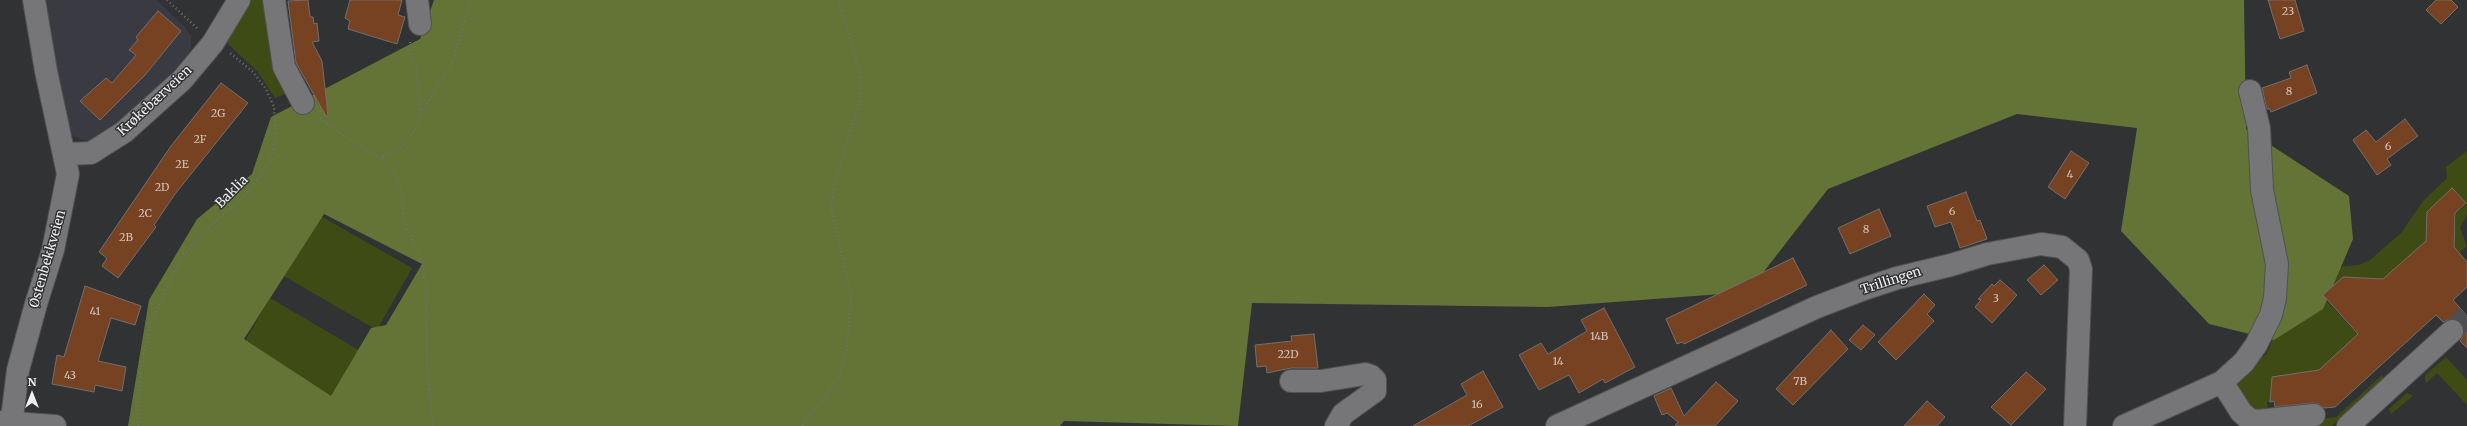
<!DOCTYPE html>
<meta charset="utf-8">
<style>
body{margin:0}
#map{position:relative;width:2467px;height:426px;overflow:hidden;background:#313234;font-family:Merriweather,serif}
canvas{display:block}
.north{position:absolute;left:12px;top:374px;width:40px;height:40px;-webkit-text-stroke:3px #313234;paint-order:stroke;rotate:0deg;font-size:11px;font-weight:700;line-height:16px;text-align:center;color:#efeff0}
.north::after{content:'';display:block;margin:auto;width:14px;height:18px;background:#efeff0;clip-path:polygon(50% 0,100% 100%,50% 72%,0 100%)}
</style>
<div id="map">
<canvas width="2467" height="426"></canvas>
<div class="north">N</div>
</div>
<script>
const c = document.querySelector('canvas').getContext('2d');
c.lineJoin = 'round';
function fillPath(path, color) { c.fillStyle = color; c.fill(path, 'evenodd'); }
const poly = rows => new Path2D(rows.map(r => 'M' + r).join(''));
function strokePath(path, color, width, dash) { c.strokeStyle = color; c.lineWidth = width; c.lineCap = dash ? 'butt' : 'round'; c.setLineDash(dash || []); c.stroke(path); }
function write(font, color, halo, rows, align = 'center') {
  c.font = font + ' Merriweather,serif'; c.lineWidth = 3; c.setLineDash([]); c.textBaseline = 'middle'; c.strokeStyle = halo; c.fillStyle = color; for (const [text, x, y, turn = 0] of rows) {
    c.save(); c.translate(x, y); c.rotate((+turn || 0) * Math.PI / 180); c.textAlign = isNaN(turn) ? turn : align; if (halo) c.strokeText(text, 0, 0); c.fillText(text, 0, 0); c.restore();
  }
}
fillPath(poly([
 [43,0,157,0,184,26,191,36,191,48,183,65,137,112,90,141,82,140,72,135,65,124]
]), '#393a42');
fillPath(poly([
 [249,0,268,0,290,92,275,98,258,72,226,42],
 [2467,151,2467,215,2460,228,2467,246,2459,253,2454,248,2456,213,2466,205,2453,191,2427,242,2385,280,2324,298,2358,335,2319,372,2271,378,2271,402,2267,402,2268,416,2252,415,2235,383,2266,354,2271,344,2274,328,2336,267,2359,265,2370,260,2401,233,2423,201,2447,178,2446,167],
 [317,214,412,268,377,330,282,275],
 [270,298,362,352,333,402,241,348],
 [2446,357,2467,380,2467,405,2437,373,2426,383,2425,380,2425,375],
 [2382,375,2385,379,2332,426,2257,426,2336,417],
 [2407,393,2413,396,2391,414,2389,409]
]), '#3f4b14');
fillPath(poly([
 [434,0,2244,0,2246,129,2349,196,2353,239,2323,309,2274,340,2209,324,2121,231,2137,128,2017,114,1828,189,1748,292,1548,307,1252,303,1238,426,1064,421,1060,426,128,426,149,300,197,219,252,174,271,117,420,39],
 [324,214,422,264,386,325,371,328,331,396,244,339]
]), '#647336');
const building = poly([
 [308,0,310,17,313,17,314,24,317,23,319,41,312,42,322,61,328,115,326,116,296,63,288,1,308,0],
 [350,0,402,0,398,15,405,17,397,44,348,29,350,21,345,18,350,0],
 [2268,0,2295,0,2304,31,2280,39,2268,0],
 [2436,0,2451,0,2458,7,2441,24,2426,10,2436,0],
 [158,11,181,31,145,75,100,120,80,101,106,78,112,83,136,55,129,50,138,40,136,37,158,11],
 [2307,65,2317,93,2271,112,2270,109,2267,109,2262,88,2291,78,2289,72,2307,65],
 [221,83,248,103,175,194,154,225,156,227,118,278,102,266,107,258,99,252,171,146,221,83],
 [2405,119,2418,136,2387,159,2391,165,2377,175,2353,140,2366,130,2376,142,2405,119],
 [2071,151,2089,163,2065,199,2048,187,2071,151],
 [2452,188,2466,203,2455,213,2454,247,2467,262,2467,287,2453,300,2467,316,2467,348,2460,341,2464,334,2461,322,2450,319,2443,322,2436,315,2335,407,2324,408,2319,404,2313,403,2275,407,2274,401,2270,402,2272,377,2319,370,2358,334,2323,295,2343,277,2383,279,2426,241,2427,212,2452,188],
 [1966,192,1977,221,1980,220,1987,239,1960,248,1951,222,1935,227,1927,206,1966,192],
 [1879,209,1891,236,1850,254,1838,228,1879,209],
 [1793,258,1807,285,1684,344,1682,342,1677,344,1666,319,1793,258],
 [2044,265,2058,280,2041,295,2027,280,2044,265],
 [2000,280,2017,295,1992,323,1975,307,1981,300,1978,299,1992,284,1994,286,2000,280],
 [85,286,141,306,135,325,111,318,98,361,126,367,122,391,95,385,94,392,52,384,57,355,64,357,85,286],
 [1924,294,1935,305,1927,314,1934,321,1896,360,1878,342,1924,294],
 [1604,308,1635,367,1605,383,1603,379,1579,393,1569,375,1539,390,1519,355,1541,343,1548,354,1587,331,1581,320,1604,308],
 [1863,325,1875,335,1861,350,1849,340,1863,325],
 [1831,330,1848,349,1793,405,1776,389,1831,330],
 [1314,334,1318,368,1291,368,1267,373,1266,366,1257,367,1255,345,1292,341,1291,336,1314,334],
 [1483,371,1503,407,1468,426,1413,426,1467,395,1461,384,1483,371],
 [2026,372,2046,389,2011,425,1991,407,2026,372],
 [1716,382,1738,401,1715,426,1675,426,1678,422,1667,413,1662,415,1654,396,1671,388,1684,416,1716,382],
 [1927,401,1945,417,1937,426,1904,426,1927,401]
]);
fillPath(building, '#774221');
strokePath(building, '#726f6e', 1);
strokePath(poly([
 [2452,331,2467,316]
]), '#4e4e50', 22, [22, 11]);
const minor = poly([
 [274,0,284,67,303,103],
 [417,0,420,24],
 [66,154,91,153,124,132,182,80,213,43,239,0],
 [1291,381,1321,381,1365,374,1371,376,1375,380,1375,391,1343,414,1336,426],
 [2222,382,2241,412,2250,420,2257,421,2314,415],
 [0,422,55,426],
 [11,426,18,370,36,304,53,250,68,174,46,71,34,0],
 [1557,426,1817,307,1864,289,1897,278,1951,265,1987,254,2041,244,2062,247,2078,260,2081,269,2075,426],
 [2124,426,2222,382,2244,362,2256,345,2271,315,2275,298,2277,264,2262,190,2259,128,2250,91],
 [2348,426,2452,331]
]);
strokePath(minor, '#515153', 24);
strokePath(poly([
 [167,0,199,30],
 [410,42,410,51,417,70,420,114,416,127,410,136,400,147,388,152,381,158,396,176,401,189,404,220,422,263,426,287,427,364,433,426],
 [420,114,454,60,470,0],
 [317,116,363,149,381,158],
 [138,426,138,398,142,360,152,321,168,284,183,256,204,232,250,190,263,172,272,154,276,134,274,107,266,89,253,72,230,53],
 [803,426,838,379,847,349,851,297,831,206,835,181,859,104,861,84,855,54,838,0]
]), '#707072', 2.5, [1, 3]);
strokePath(minor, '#767679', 22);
write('11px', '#d1c4bc', null, [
 ["23",2288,12],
 ["8",2289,92],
 ["2G",218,114],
 ["2F",200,140],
 ["6",2388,147],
 ["2E",182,165],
 ["4",2070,175],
 ["2D",162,188],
 ["6",1952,212],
 ["2C",145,214],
 ["8",1866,230],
 ["2B",126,238],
 ["3",1996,299],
 ["41",95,312],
 ["14B",1599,337],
 ["22D",1288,355],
 ["14",1558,362],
 ["43",70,376],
 ["7B",1800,382],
 ["16",1477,405]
]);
write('13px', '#efeff0', '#313234', [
 ["Krøkebærveien",155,101,-43],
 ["Baklia",232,192,-45],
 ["Østenbekkveien",48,259,-74],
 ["Trillingen",1891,281,-18]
]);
</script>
